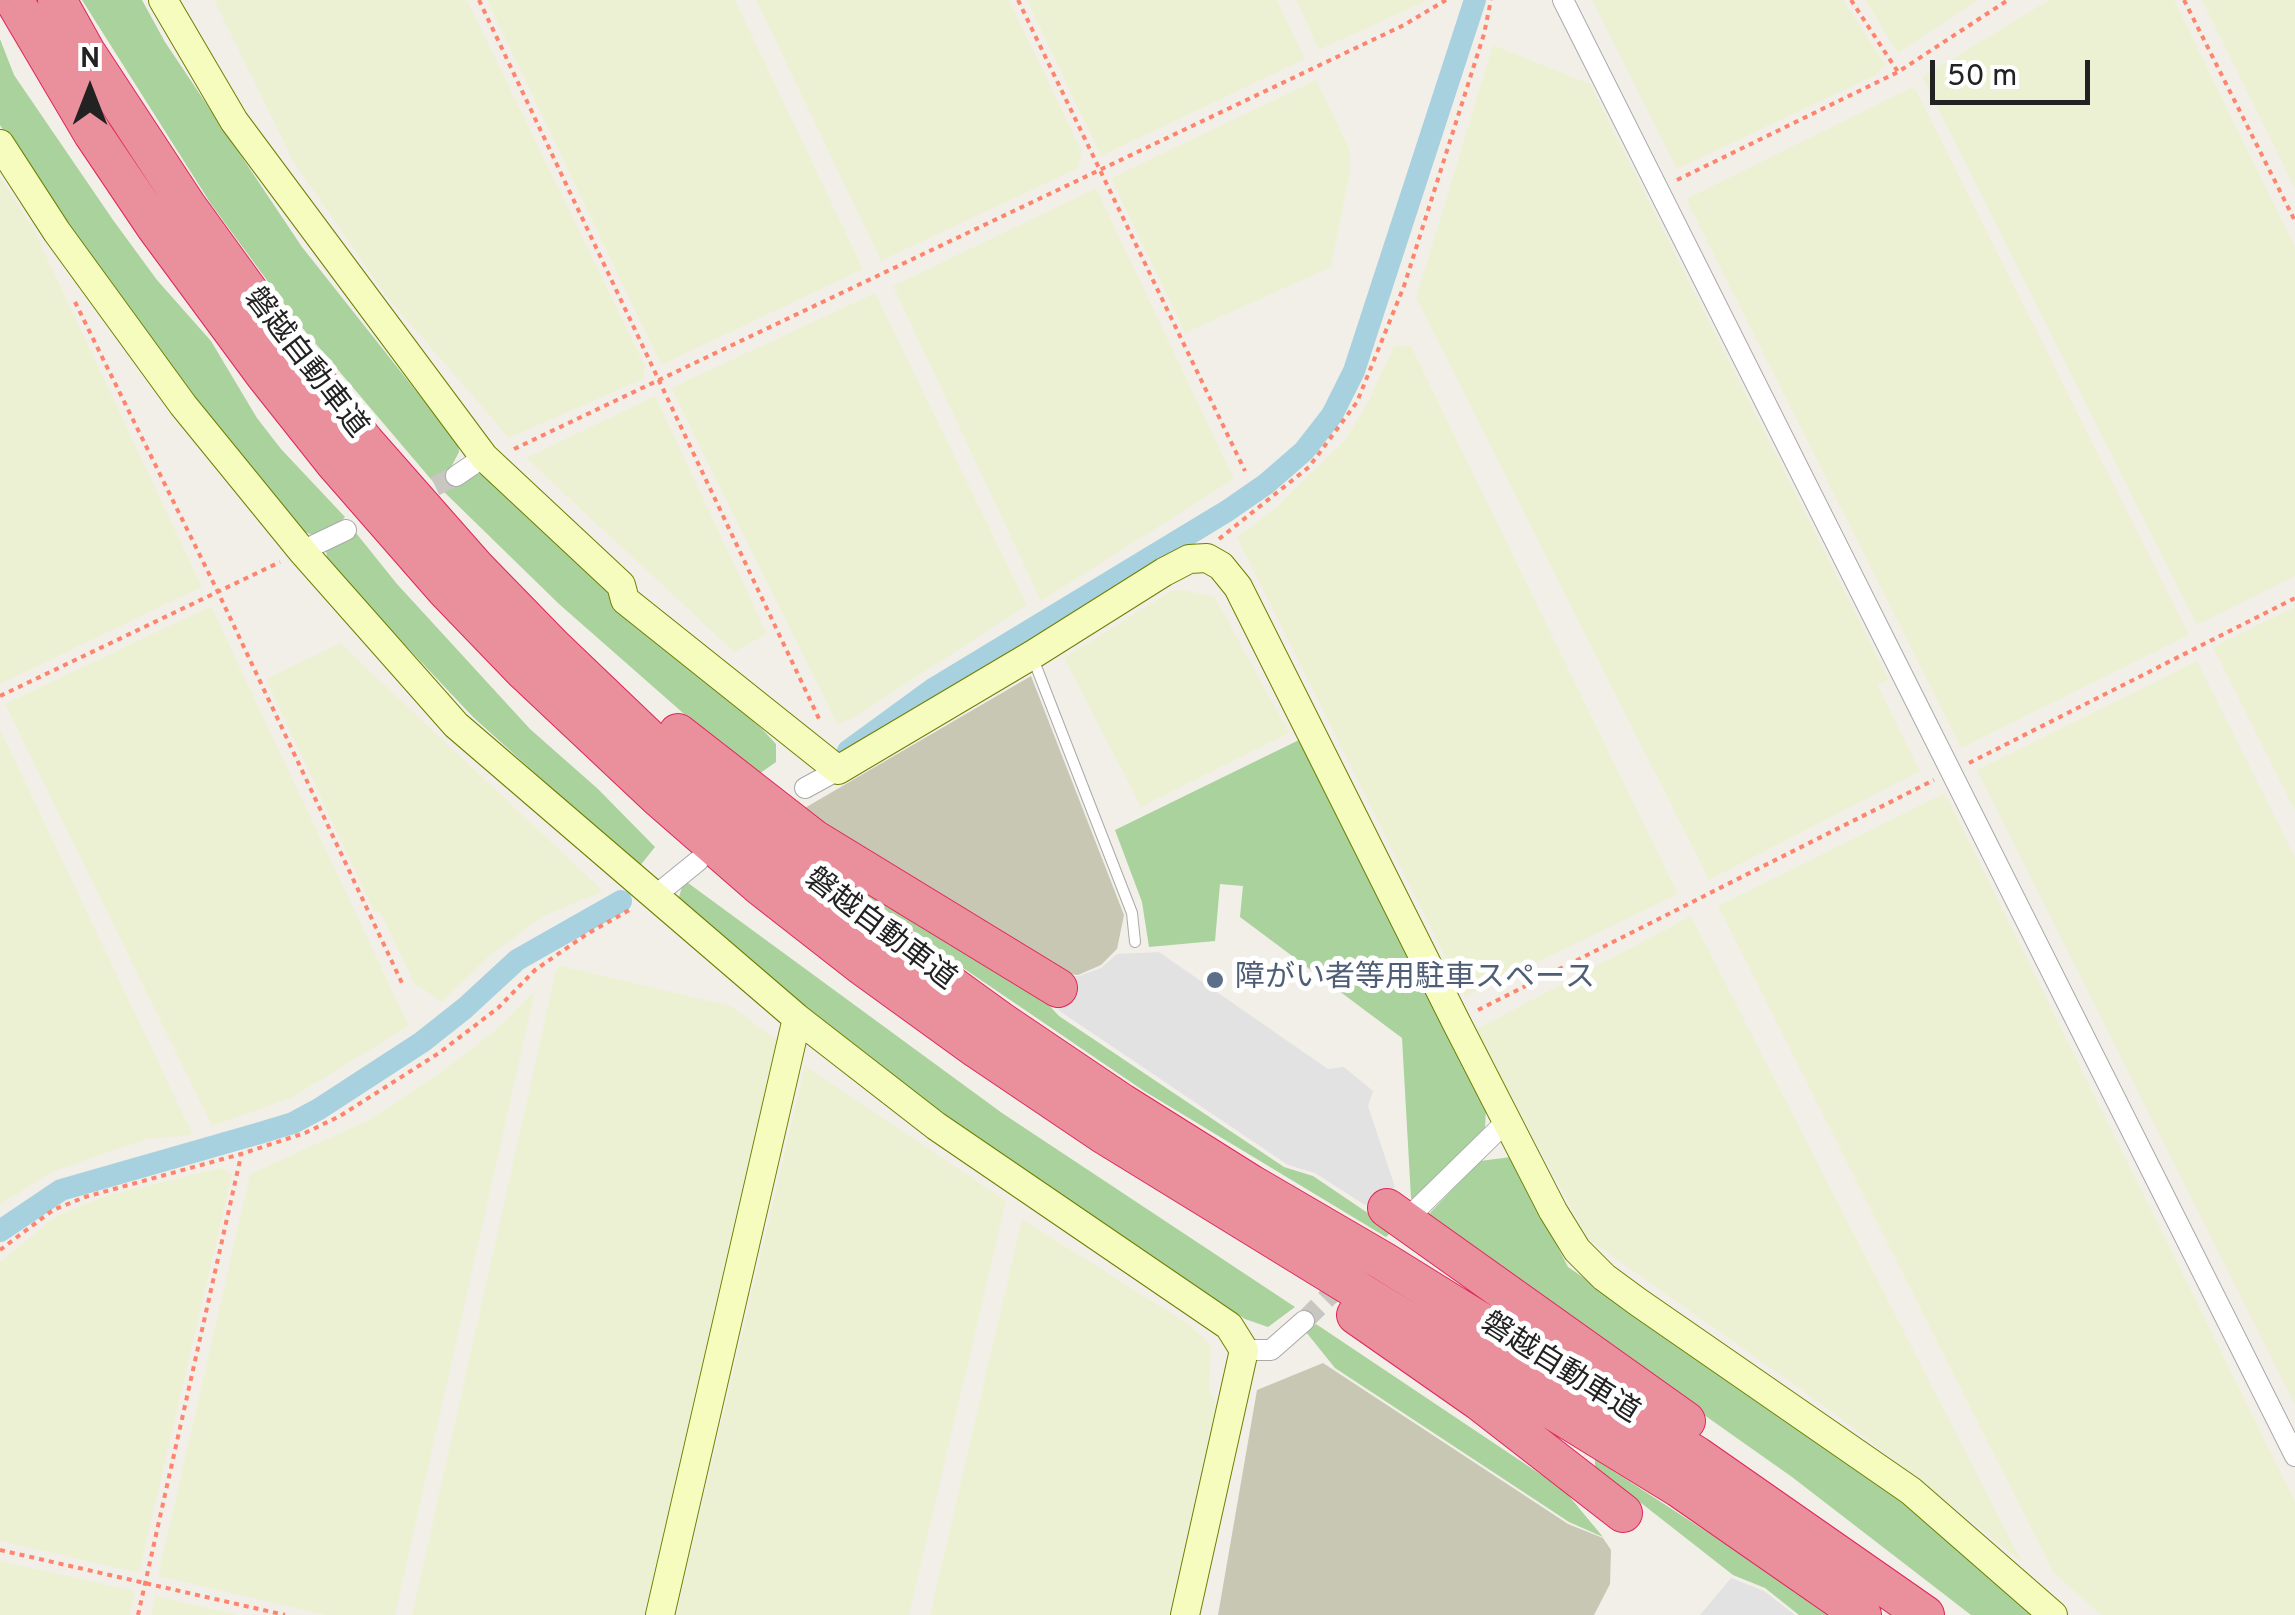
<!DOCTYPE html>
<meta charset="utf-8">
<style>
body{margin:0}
#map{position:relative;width:2295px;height:1615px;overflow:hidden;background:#f2efe9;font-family:Overpass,sans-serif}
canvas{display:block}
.north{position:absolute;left:40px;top:40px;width:100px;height:100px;-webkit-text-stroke:8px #fff;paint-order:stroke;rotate:0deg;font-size:28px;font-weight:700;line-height:40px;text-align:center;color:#222}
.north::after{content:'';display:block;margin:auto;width:35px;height:45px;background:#222;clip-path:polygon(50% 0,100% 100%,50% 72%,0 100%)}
.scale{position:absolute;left:1930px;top:60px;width:160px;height:45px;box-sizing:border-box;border:5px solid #222;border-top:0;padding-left:12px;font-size:30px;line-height:35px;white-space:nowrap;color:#222;-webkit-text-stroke:8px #fff;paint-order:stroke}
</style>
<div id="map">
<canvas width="2295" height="1615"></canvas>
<div class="north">N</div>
<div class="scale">50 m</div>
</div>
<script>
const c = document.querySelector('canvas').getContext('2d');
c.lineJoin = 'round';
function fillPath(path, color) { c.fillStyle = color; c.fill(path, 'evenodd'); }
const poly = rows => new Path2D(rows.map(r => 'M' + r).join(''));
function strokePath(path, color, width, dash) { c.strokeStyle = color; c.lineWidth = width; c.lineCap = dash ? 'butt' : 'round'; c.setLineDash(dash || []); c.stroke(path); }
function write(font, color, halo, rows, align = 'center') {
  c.font = font + ' Overpass,"Noto Sans JP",sans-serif'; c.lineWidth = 10; c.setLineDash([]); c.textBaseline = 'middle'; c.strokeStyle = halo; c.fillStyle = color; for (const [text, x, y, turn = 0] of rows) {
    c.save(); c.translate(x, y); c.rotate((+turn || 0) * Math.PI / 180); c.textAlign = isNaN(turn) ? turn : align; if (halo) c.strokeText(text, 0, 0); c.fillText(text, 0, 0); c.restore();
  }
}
fillPath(poly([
 [1031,676,1124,915,1117,949,1101,965,1078,975,1058,973,925,891,803,809],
 [1323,1363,1568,1524,1603,1538,1611,1550,1610,1584,1594,1615,1218,1615,1257,1390]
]), '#c7c7b3');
fillPath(poly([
 [214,0,467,0,645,366,643,379,509,438,386,296,293,161],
 [487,0,735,0,863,269,661,365],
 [756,0,1009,0,1082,152,1078,168,881,261],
 [1027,0,1277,0,1305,59,1101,156],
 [1296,0,1428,0,1319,50],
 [1592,0,1843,0,1885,64,1876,75,1677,169],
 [1865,0,1978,0,1898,53],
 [2049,0,2174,0,2295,247,2295,576,2197,625,1922,77],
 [2202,0,2295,0,2295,189],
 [1493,45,1590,84,1889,680,1877,684,1920,771,1709,880,1416,298],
 [1316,80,1349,148,1350,172,1331,267,1185,333,1111,178],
 [1914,86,2189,635,1961,748,1686,199],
 [0,177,33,228,202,587,0,684],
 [1096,188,1234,479,1041,601,893,286],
 [875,293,1027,605,853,718,837,724,671,388],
 [1394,346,1411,346,1678,894,1465,997,1237,537,1276,508,1344,441,1368,402],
 [655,396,767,634,734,652,526,458],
 [1184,590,1215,597,1289,733,1141,807,1064,658,1171,591],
 [211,606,409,1026,291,1098,212,1126,5,704],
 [2295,607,2295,811,2213,647],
 [340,643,603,891,544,916,490,955,442,1002,414,983,380,912,374,912,266,679],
 [2197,661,2295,857,2295,1405,1977,770],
 [0,729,193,1135,147,1139,51,1172,0,1205],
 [1945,793,2295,1501,2295,1615,2101,1615,2053,1572,1718,906],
 [1691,916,2022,1562,1834,1413,1588,1239,1475,1030],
 [561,966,731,1006,778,1041,649,1615,412,1615,556,970],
 [535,991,395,1615,325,1615,158,1576,250,1174,367,1121,438,1074,497,1029],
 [805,1066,1006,1201,909,1615,676,1615],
 [221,1168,232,1175,139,1573,0,1541,0,1262,56,1216,108,1195],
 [1022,1219,1188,1324,1211,1345,1209,1389,1216,1405,1169,1615,930,1615],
 [0,1561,135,1591,130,1615,0,1615],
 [155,1596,238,1615,151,1615]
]), '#edf1d4');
fillPath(poly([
 [82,0,142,0,165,42,302,247,458,444,459,452,448,473,452,476,435,484,299,324,211,204],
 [0,39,14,75,113,220,157,280,211,341,257,418,281,449,345,517,338,525,315,536,302,531,173,371,17,154,0,125],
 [473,473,487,475,498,483,533,521,762,729,776,744,776,762,756,776,732,756,559,604,439,487],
 [356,533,397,584,530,729,598,789,655,847,639,867,473,717,328,563,326,551],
 [1299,740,1486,1108,1485,1128,1414,1201,1411,1198,1402,1038,1240,917,1243,886,1220,884,1215,941,1149,947,1142,902,1115,830],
 [843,877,1031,986,1059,1016,1284,1167,1313,1176,1393,1230,1386,1237,1144,1091,947,957],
 [684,880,1002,1113,1295,1307,1268,1327,1245,1319,973,1138,721,955,677,904],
 [1511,1157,1568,1267,1818,1437,1917,1513,2035,1615,1971,1615,1792,1477,1425,1218,1480,1161],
 [1316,1324,1564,1490,1603,1537,1569,1522,1335,1368,1306,1332],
 [1595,1459,1770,1573,1828,1615,1799,1615,1765,1588,1733,1575,1595,1467]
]), '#aad29c');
fillPath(poly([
 [1159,952,1328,1069,1344,1067,1373,1091,1368,1106,1395,1187,1365,1205,1315,1173,1288,1165,1061,1012,1049,1000,1066,977,1079,976,1101,968,1117,954],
 [1731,1578,1764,1591,1795,1615,1700,1615]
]), '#e2e2e2');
strokePath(poly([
 [848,751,933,689,1227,511,1266,484,1304,451,1332,415,1354,371,1475,0],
 [0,1231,61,1190,260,1133,293,1123,319,1109,422,1042,465,1008,517,960,621,901]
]), '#a8d1e0', 22);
strokePath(poly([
 [408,499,456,476],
 [1304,1321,1348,1277]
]), '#c8c6c1', 20, [20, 10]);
const lane = poly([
 [1032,656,1132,913,1135,942]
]);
const street = poly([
 [1563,0,2295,1456],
 [456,476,484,457],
 [302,551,346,530],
 [805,788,838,770],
 [656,895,698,861],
 [1417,1209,1507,1121],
 [1244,1350,1271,1350,1304,1321]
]);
const secondary = poly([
 [163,0,234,121,484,457,621,585,625,600,838,770,1032,655,1164,572,1189,559,1207,558,1221,566,1238,587,1456,1022,1553,1211,1577,1250,1604,1277,1638,1302,1911,1491,2053,1615],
 [0,144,57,232,183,405,302,551,456,725,797,1018,936,1126,1229,1326,1244,1350,1185,1615],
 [660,1615,797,1018]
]);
const highway = poly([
 [14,0,93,134,155,226,265,375,334,462,445,589,525,672,659,798,760,886,861,965,977,1049,1103,1134,1679,1488,1862,1615],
 [57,0,86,52,187,206,292,351,365,442,476,568,553,647,689,777,786,860,883,936,999,1020,1122,1103,1251,1184,1383,1261,1697,1456,1925,1615],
 [678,733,814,839,1058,988],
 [1387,1208,1686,1421],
 [1356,1315,1479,1401,1623,1513]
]);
strokePath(lane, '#a9a9a9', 12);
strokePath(street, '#a9a9a9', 22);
strokePath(secondary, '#6d8002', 30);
strokePath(highway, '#e1255c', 40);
strokePath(poly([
 [479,0,821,723],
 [1018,0,1245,471],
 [1851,0,1898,72],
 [2184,0,2295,221],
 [1677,180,1898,72,2008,0],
 [75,302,218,592,402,983],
 [514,449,1404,25,1446,0],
 [1219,539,1309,467,1357,402,1404,286,1484,34,1491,0],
 [0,696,280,562],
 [1969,763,2295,598],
 [1478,1010,1934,780],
 [0,1250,53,1210,85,1197,241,1154,305,1133,340,1116,439,1053,498,1008,535,970,587,934,633,908],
 [0,1550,285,1615],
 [138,1615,241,1156]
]), '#fe846e', 4, [5, 5]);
strokePath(lane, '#fff', 10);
strokePath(street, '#fff', 20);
strokePath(secondary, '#f6fcbd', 28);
strokePath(highway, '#ea8f9c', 38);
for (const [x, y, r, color] of [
 [1215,980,10,"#5c6f8a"]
]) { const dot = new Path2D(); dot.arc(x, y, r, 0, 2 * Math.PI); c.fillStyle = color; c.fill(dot); strokePath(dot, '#fff', 4); }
write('30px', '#222', '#fff', [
 ["磐越自動車道",304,364,52],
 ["磐越自動車道",879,931,37],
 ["磐越自動車道",1559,1370,32]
]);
write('30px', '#4e5e75', '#fff', [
 ["障がい者等用駐車スペース",1235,980]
], 'left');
</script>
